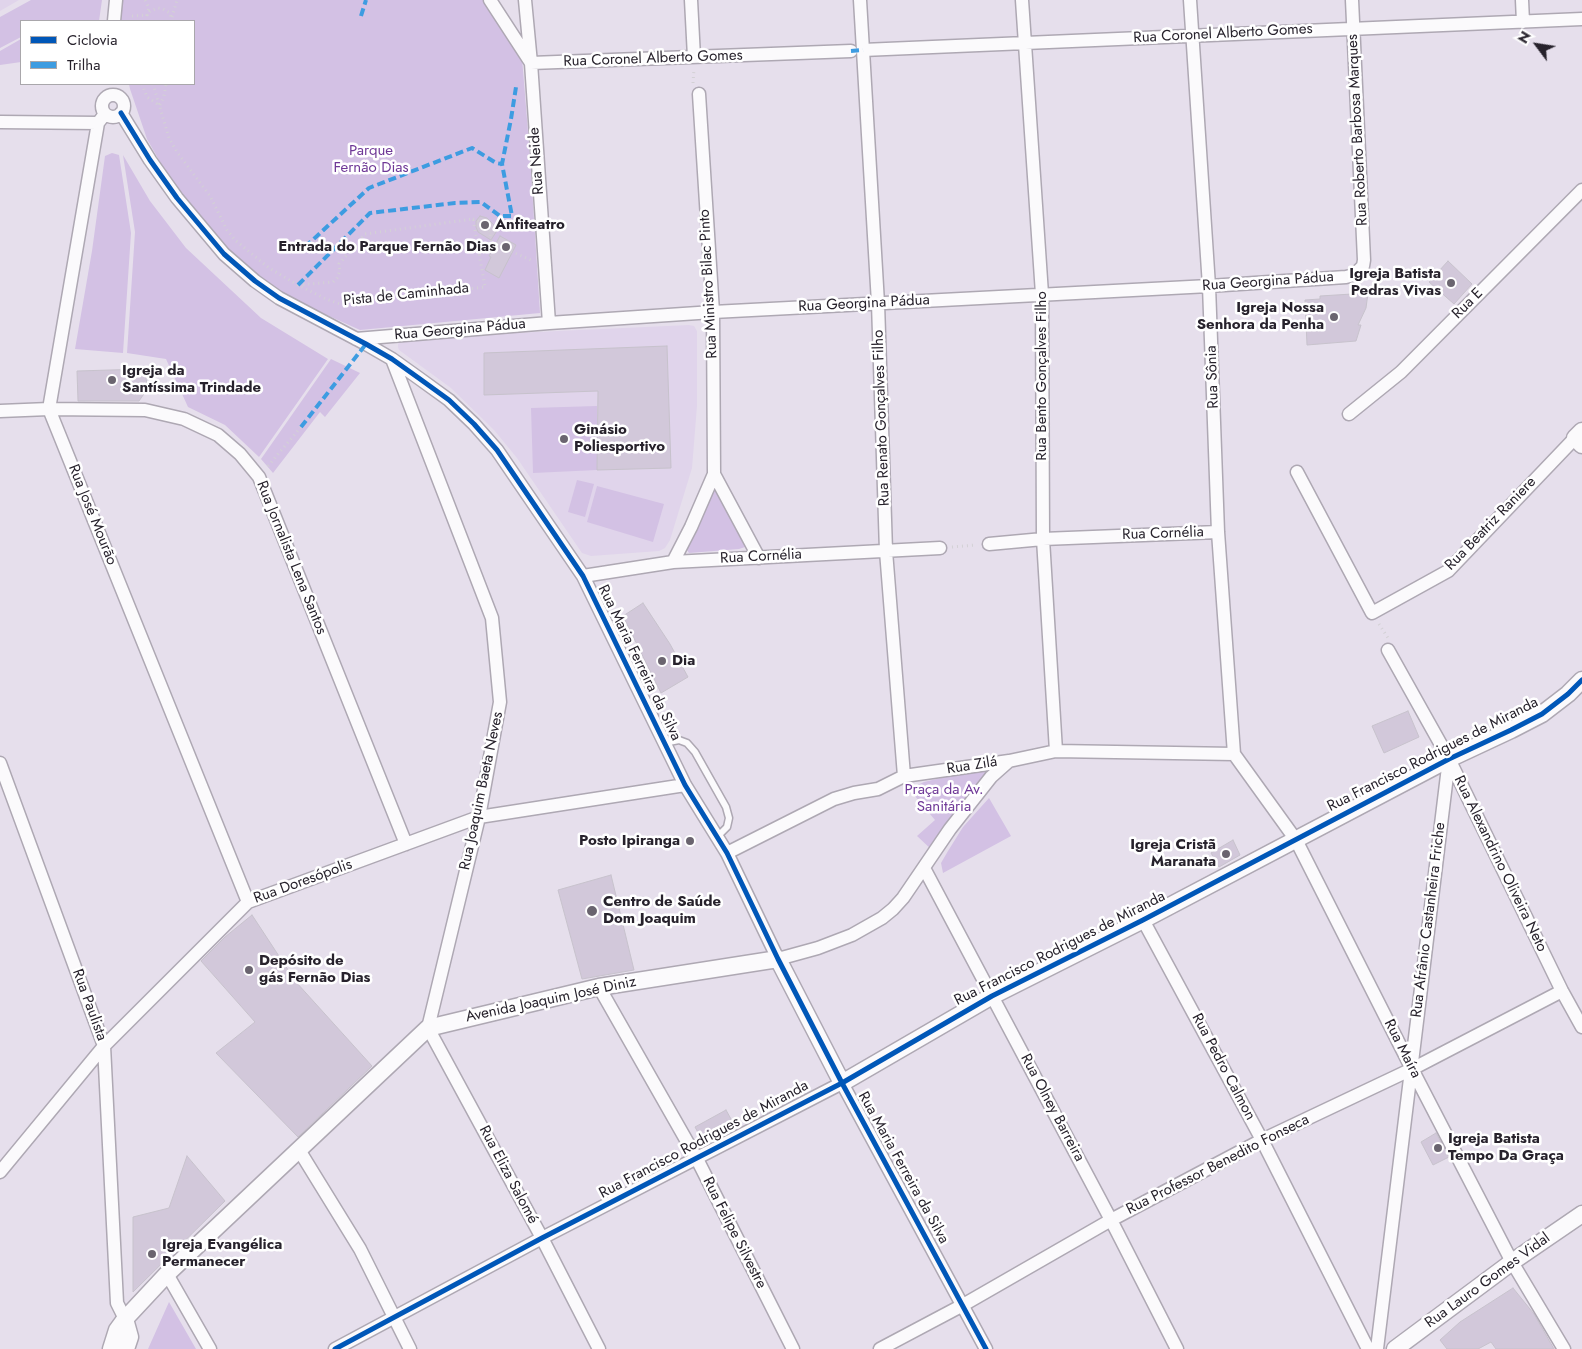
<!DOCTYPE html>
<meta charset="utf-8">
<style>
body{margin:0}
#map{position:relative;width:1582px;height:1349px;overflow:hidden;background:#e6dfec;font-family:Jost,sans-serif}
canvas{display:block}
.legend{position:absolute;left:20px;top:20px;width:175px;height:65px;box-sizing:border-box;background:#fff;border:1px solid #a9a7ab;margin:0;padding:6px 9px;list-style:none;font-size:15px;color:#27222c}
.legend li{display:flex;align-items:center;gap:10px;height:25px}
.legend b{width:25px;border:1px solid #a9a7ab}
.north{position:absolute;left:1512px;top:20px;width:50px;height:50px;-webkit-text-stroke:4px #fff;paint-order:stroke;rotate:301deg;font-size:14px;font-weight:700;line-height:20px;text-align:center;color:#27222c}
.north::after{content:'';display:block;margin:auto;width:18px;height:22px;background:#27222c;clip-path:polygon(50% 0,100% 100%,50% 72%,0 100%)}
</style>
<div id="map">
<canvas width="1582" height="1349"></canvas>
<ul class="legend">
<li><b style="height:6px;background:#0057b8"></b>Ciclovia</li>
<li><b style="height:6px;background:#3d9ce1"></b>Trilha</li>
</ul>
<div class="north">N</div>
</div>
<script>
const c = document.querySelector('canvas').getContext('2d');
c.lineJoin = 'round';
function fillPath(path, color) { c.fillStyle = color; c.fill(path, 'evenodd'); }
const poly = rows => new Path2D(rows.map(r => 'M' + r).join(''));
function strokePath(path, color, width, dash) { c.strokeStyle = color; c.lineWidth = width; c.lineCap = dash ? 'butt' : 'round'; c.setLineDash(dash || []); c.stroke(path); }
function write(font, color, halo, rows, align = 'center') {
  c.font = font + ' Jost,sans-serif'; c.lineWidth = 5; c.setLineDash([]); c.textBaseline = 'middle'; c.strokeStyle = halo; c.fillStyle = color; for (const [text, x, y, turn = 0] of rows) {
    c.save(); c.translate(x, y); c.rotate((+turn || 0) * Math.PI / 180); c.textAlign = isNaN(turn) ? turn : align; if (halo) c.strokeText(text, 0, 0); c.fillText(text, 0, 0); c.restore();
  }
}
fillPath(poly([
 [0,0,19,0,0,11],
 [689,325,694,326,697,331,697,406,692,468,670,540,665,548,659,551,591,556,582,553,517,458,494,430,451,388,399,350,398,347,398,344,402,340,427,337]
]), '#e0d4eb');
fillPath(poly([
 [31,0,102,0,99,21,21,21,21,37,0,48,0,17],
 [121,0,485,0,522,58,530,156,540,313,360,330,298,302,263,282,233,256,195,213,167,174,147,139,130,89,129,84,194,84,194,21,121,21],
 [21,39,21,62,0,65,0,51],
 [112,153,119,155,131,233,123,353,75,349,92,251,105,156],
 [123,155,150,201,186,248,261,318,328,359,259,457,225,425,188,407,166,359,127,353,135,232],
 [331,359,360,373,325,417,320,412,273,473,261,459],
 [597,406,597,470,533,473,531,408],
 [577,480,594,484,585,517,568,512],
 [597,486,664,504,653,542,587,522],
 [712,487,715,487,744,542,745,547,739,549,689,553,687,550],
 [977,771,986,771,987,776,932,850,917,836,935,820,909,789,924,782,953,775],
 [989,798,1011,836,943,873,941,863,948,851,963,827],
 [169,1302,196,1349,148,1349]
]), '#d3c1e4');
const building = poly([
 [480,216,487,218,498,229,491,240,478,232,476,227,476,221,480,216],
 [500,236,516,245,499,278,485,270,491,257,489,256,500,236],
 [1448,261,1472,284,1454,304,1429,282,1448,261],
 [1368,293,1366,308,1358,325,1361,325,1356,341,1307,345,1305,300,1320,299,1320,296,1368,293],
 [667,346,671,468,597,470,598,391,484,395,484,353,667,346],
 [144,369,148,388,139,401,78,401,77,371,144,369],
 [643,603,670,644,688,677,661,693,623,616,643,603],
 [1408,711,1419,737,1384,753,1372,726,1408,711],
 [1233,840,1240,855,1219,867,1211,853,1233,840],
 [611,875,634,970,582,979,558,890,611,875],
 [252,915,296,982,372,1066,298,1137,216,1053,255,1022,201,961,225,937,252,915],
 [726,1110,736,1128,705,1145,695,1127,726,1110],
 [1436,1133,1449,1157,1433,1165,1421,1142,1436,1133],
 [187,1156,225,1201,133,1292,133,1217,169,1208,187,1156],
 [1513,1288,1534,1314,1554,1349,1496,1349,1491,1342,1478,1349,1447,1349,1440,1340,1460,1322,1513,1288]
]);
fillPath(building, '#d2c8da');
strokePath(building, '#c7c2cc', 1);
const service = poly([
 [664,743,679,740,687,743,695,752,726,807,729,818,727,827,717,837]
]);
const minor = poly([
 [490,0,531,63,851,51],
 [525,0,531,63,549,323],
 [691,0,694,57],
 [860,0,878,303,886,551,904,776],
 [1022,0,1042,294,1043,539,1056,751],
 [1190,0,1209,286,1218,532,1234,754],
 [1522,0,1523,22],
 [114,21,116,0],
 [863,50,1582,19],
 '102 106a11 11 0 1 1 22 0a11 11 0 1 1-22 0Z',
 [121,113,150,160,177,198,224,254,255,281,279,298,366,344,392,359,420,379,449,400,474,424,497,450,583,576,685,785,727,853,778,959,818,948,852,935,882,918,893,909,903,898,950,829,991,777,1009,761],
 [105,114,98,123,49,409,248,902],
 [0,122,98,123],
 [356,339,549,323,713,312,1209,286,1346,277,1354,275,1363,266,1364,260,1352,0],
 [392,359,492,618,500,702,479,817,428,1028,542,1238,599,1349],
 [0,411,49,409,145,410,184,419,218,435,240,454,259,477,406,844],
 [1349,414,1401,372,1582,190],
 [1297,472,1372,613,1448,571,1575,438],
 [714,474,759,558],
 [989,544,1043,539,1218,532],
 [673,562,691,527,714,474,713,312,699,94],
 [583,576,673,562,940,548],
 [1388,650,1449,759,1562,991,1582,1027],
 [1234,754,1296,840,1412,1069,1512,1262,1564,1349],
 [0,763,104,1046,117,1303,125,1319],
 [727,853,834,799,854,793,878,789,904,776,1009,761,1056,751,1234,754],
 [924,868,1111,1220,1177,1349],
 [1143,920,1262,1140,1368,1349],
 [599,987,697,1159,793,1349],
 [299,1150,360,1249,410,1349],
 [0,1172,104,1046,248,902,479,817,685,785],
 [167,1274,210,1349],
 [335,1349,542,1238,842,1083,986,1349],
 [880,1349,963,1305,1111,1220,1262,1140,1412,1069,1562,991],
 [1377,1349,1449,759]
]);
const tertiary = poly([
 [1582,431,1575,438,1582,445],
 [125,1319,130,1337,126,1349],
 [111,1349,117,1330,125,1319,167,1274,428,1028,599,987,778,959,842,1083,992,996,1143,920,1449,759,1511,730,1542,714,1568,694,1582,680],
 [1395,1349,1512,1262,1582,1214]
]);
strokePath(service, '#aea8b3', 9);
strokePath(minor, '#aea8b3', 15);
strokePath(tertiary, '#aea8b3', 19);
strokePath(poly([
 [172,17,177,0],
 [132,21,132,16,147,15,149,8,145,0],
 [147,21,147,15,150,11,158,8,163,9,170,13,172,21],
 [693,83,694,69],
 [142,84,147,97,159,105],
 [153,84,169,138,177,152,210,196,227,230,235,240,269,268,298,285,326,299,340,304,485,287,473,219,365,234,339,264,340,271,337,278,333,282,298,285],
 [160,105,164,96,166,84],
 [473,219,478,221,490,231,491,243],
 [478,244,491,243,531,260],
 [268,466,301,427],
 [952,547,976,545],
 [1379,624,1388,638]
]), '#d3d1d5', 3, [1, 4]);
strokePath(service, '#fbfafc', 6);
strokePath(minor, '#fbfafc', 12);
strokePath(tertiary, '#fbfafc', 16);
strokePath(poly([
 [361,16,366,0],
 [851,51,863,50],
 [305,247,369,188,472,148,496,163,502,164],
 [298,285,370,213,455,203,481,202,500,216,512,216,502,164,511,119,516,87],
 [301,427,366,344]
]), '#3d9ce1', 4, [8, 4]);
strokePath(poly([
 [121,113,150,160,177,198,224,254,255,281,279,298,366,344,392,359,420,379,449,400,474,424,497,450,583,576,685,785,727,853,778,959,842,1083,986,1349],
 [335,1349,542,1238,842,1083,992,996,1143,920,1449,759,1511,730,1542,714,1568,694,1582,680]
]), '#0057b8', 5);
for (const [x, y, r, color] of [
 [485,225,5,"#6a646f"],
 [506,247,5,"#6a646f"],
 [1451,283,5,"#6a646f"],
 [1334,317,5,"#6a646f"],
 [112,380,5,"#6a646f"],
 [564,439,5,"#6a646f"],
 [662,661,5,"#6a646f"],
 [690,841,5,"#6a646f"],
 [1226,854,5,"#6a646f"],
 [592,911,6,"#6a646f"],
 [249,970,5,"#6a646f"],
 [1438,1148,5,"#6a646f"],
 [152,1254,5,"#6a646f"]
]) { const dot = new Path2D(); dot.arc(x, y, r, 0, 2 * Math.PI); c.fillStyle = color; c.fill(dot); strokePath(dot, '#fff', 2); }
write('15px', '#27222c', '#fff', [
 ["Rua Coronel Alberto Gomes",1223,34,-3],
 ["Rua Coronel Alberto Gomes",653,59,-2],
 ["Rua Roberto Barbosa Marques",1358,130,-93],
 ["Rua Neide",537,161,-94],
 ["Rua Georgina Pádua",1268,282,-4],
 ["Rua Ministro Bilac Pinto",709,284,-93],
 ["Pista de Caminhada",406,295,-6],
 ["Rua Georgina Pádua",864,304,-3],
 ["Rua E",1468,304,-45],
 ["Rua Georgina Pádua",460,330,-5],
 ["Rua Bento Gonçalves Filho",1042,376,-90],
 ["Rua Sônia",1213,377,-92],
 ["Rua Renato Gonçalves Filho",882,418,-92],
 ["Rua José Mourão",92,515,68],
 ["Rua Beatriz Raniere",1491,524,-46],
 ["Rua Cornélia",1163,534,-2],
 ["Rua Cornélia",761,557,-3],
 ["Rua Jornalista Lena Santos",291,558,68],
 ["Rua Maria Ferreira da Silva",639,663,64],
 ["Rua Francisco Rodrigues de Miranda",1433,755,-27],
 ["Rua Zilá",972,766,-9],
 ["Rua Joaquim Baeta Neves",482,791,-78],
 ["Rua Alexandrino Oliveira Neto",1500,864,64],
 ["Rua Doresópolis",303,882,-20],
 ["Rua Afrânio Castanheira Friche",1429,920,-83],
 ["Rua Francisco Rodrigues de Miranda",1060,949,-27],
 ["Avenida Joaquim José Diniz",551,1000,-12],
 ["Rua Paulista",89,1005,70],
 ["Rua Maíra",1402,1049,63],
 ["Rua Pedro Calmon",1223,1067,62],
 ["Rua Olney Barreira",1052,1108,62],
 ["Rua Francisco Rodrigues de Miranda",704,1140,-28],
 ["Rua Professor Benedito Fonseca",1218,1165,-27],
 ["Rua Maria Ferreira da Silva",903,1168,61],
 ["Rua Eliza Salomé",508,1175,62],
 ["Rua Felipe Silvestre",734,1233,63],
 ["Rua Lauro Gomes Vidal",1488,1281,-36]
]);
write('15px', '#6f3897', '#fff', [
 ["Parque",371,151],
 ["Fernão Dias",371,168],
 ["Praça da Av.",944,790],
 ["Sanitária",944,807]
]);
write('bold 15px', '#27222c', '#fff', [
 ["Anfiteatro",495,225],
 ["Entrada do Parque Fernão Dias",496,247,"right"],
 ["Igreja Batista",1441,274,"right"],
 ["Pedras Vivas",1441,291,"right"],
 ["Igreja Nossa",1324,308,"right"],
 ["Senhora da Penha",1324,325,"right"],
 ["Igreja da",122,371],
 ["Santíssima Trindade",122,388],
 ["Ginásio",574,430],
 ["Poliesportivo",574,447],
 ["Dia",672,661],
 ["Posto Ipiranga",680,841,"right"],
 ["Igreja Cristã",1216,845,"right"],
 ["Maranata",1216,862,"right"],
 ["Centro de Saúde",603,902],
 ["Dom Joaquim",603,919],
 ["Depósito de",259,961],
 ["gás Fernão Dias",259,978],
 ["Igreja Batista",1448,1139],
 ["Tempo Da Graça",1448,1156],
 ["Igreja Evangélica",162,1245],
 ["Permanecer",162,1262]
], 'left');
</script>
